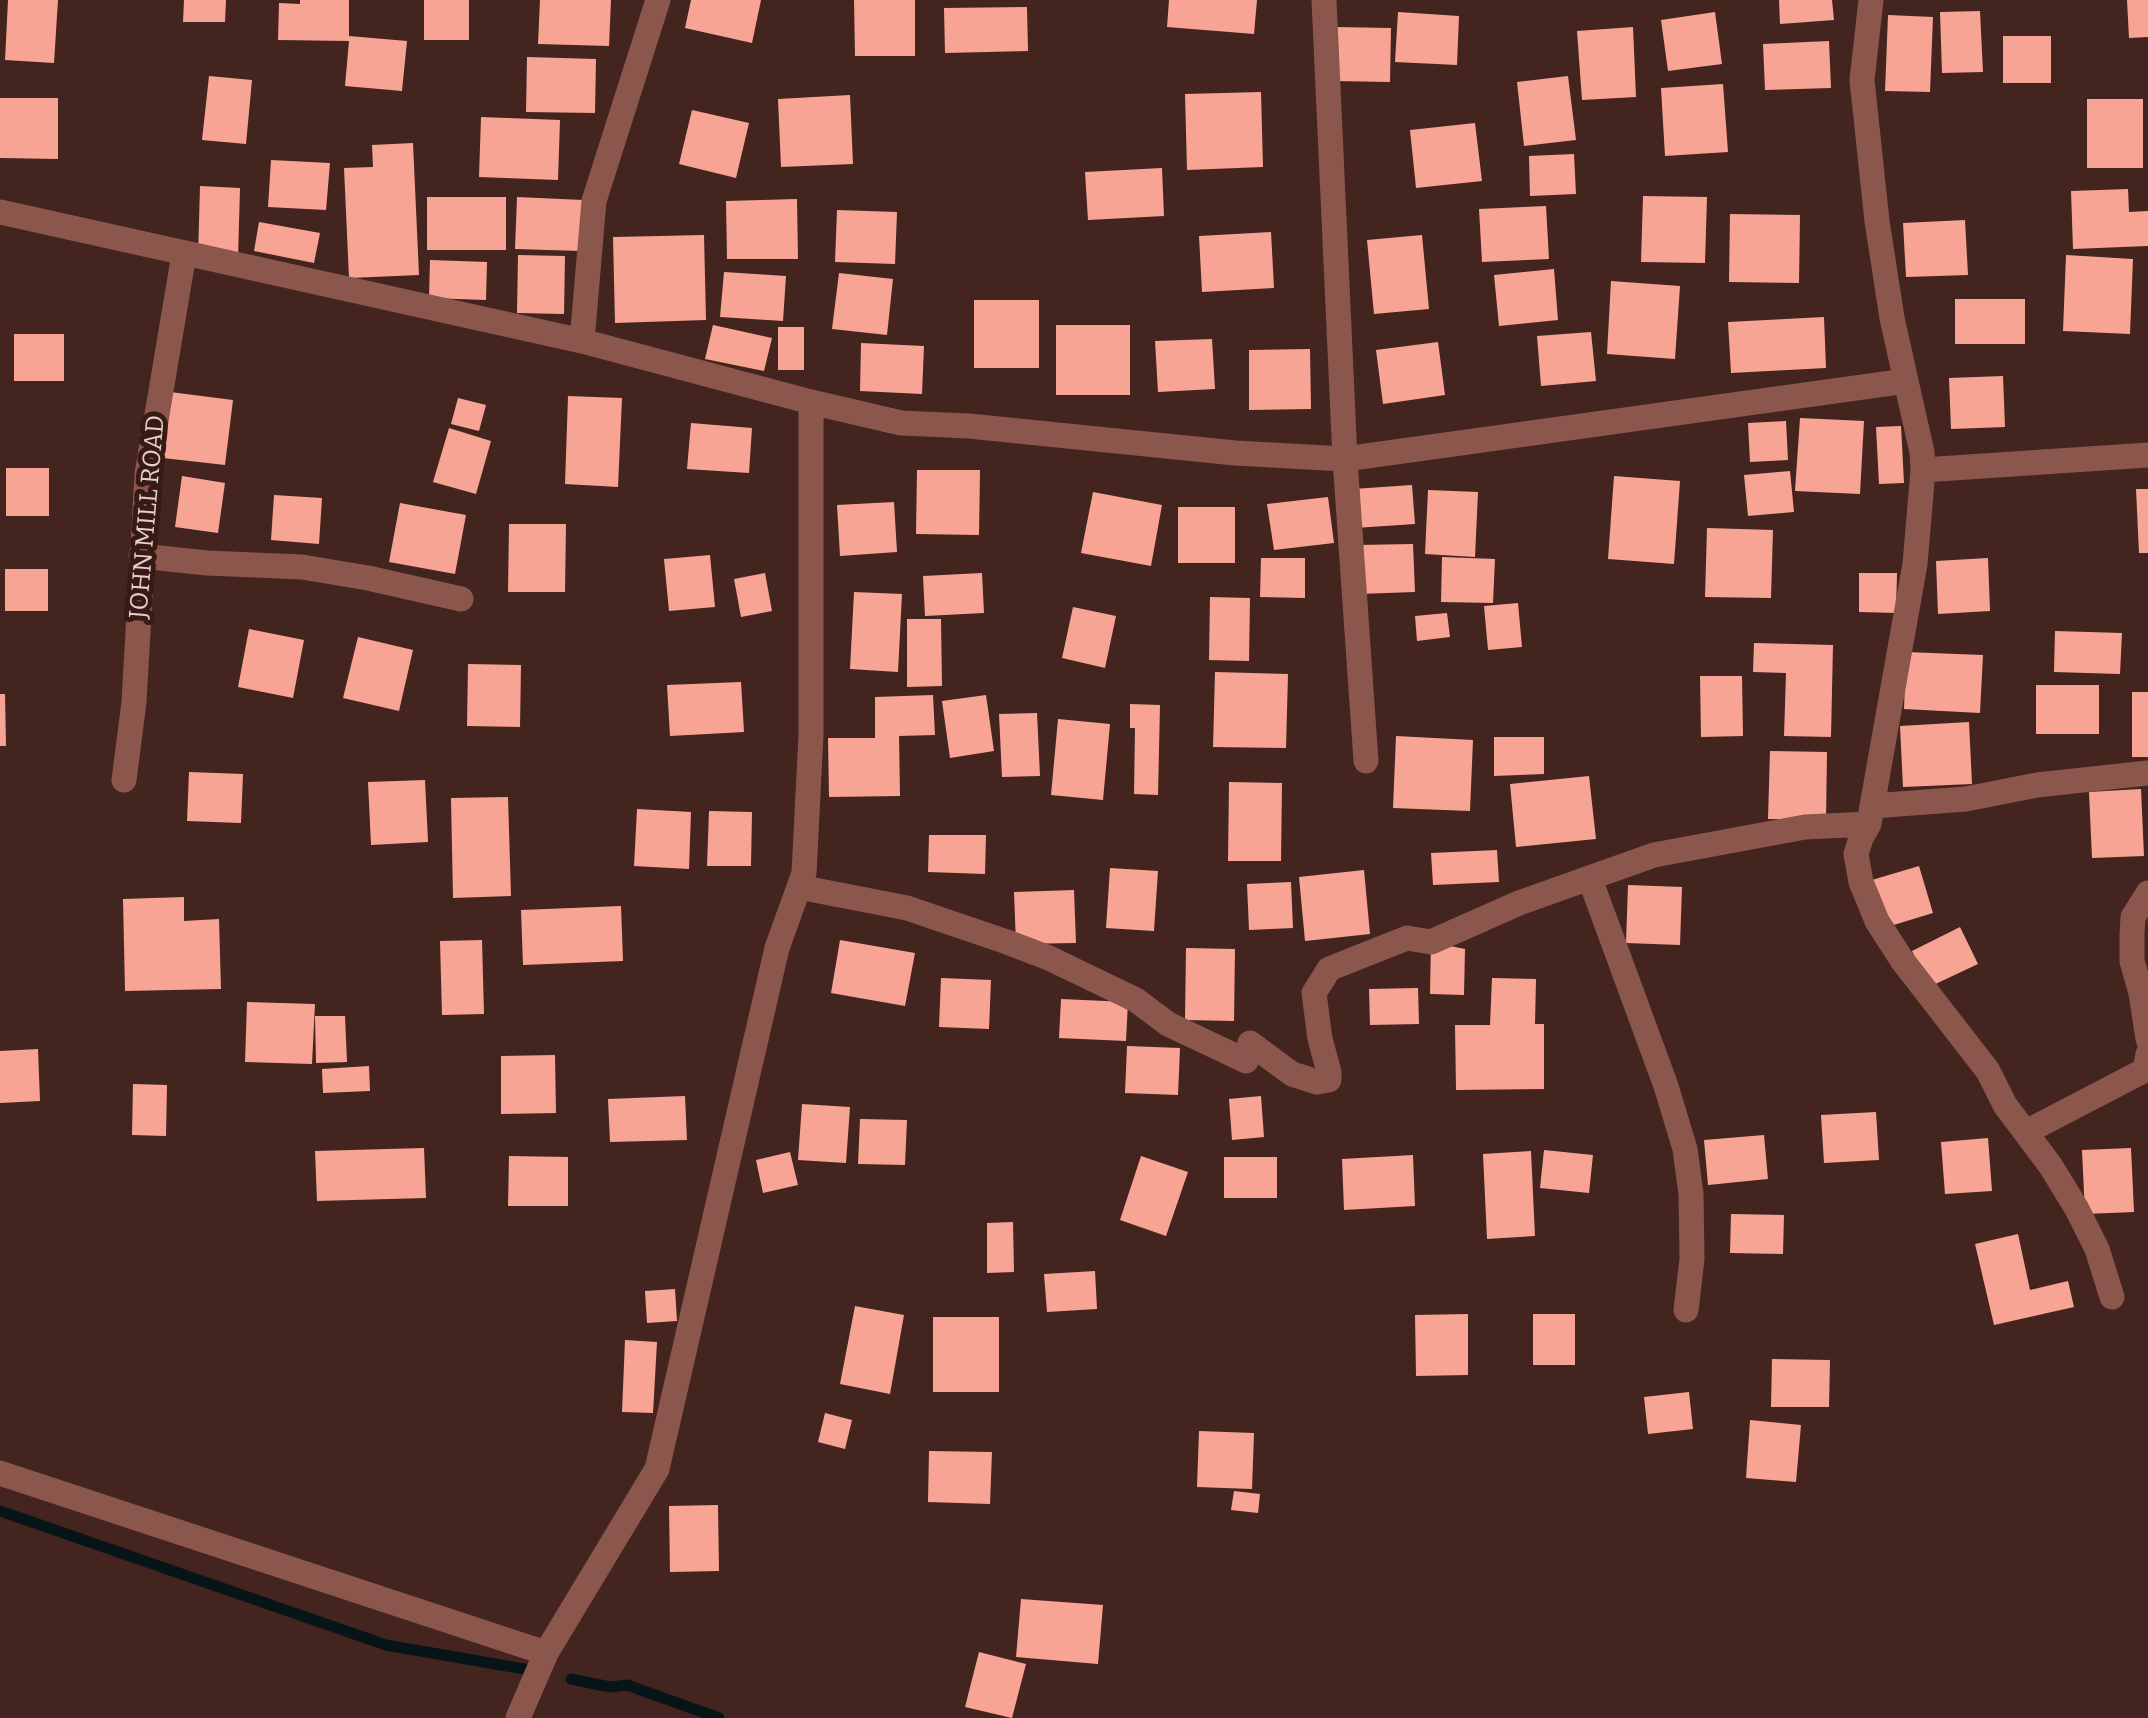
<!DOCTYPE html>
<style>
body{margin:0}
canvas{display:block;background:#43241e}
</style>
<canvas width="2148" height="1718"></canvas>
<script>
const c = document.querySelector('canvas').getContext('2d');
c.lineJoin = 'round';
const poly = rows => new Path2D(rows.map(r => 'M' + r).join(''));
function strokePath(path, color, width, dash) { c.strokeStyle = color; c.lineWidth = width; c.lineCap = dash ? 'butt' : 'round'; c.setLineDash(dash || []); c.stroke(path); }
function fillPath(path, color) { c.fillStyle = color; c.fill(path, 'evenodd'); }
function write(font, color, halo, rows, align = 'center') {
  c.font = font + ' Bitter,serif'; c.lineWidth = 10; c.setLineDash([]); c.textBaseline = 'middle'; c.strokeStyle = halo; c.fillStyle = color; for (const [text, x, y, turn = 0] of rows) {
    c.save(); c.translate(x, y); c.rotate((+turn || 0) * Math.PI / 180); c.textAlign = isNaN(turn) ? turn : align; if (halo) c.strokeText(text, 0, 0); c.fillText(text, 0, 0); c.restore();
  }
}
strokePath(poly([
 [0,1511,386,1645,524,1669],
 [571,1679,610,1687,627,1685,719,1718]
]), '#071518', 11);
fillPath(poly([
 [8,0,58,0,54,63,5,60],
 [184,0,226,0,225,22,183,22],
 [300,0,349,0,349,36,407,41,402,91,345,86,349,41,278,40,279,3,300,4],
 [424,0,469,0,469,40,424,40],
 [540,0,611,0,609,46,538,44],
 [691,0,761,0,752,43,685,28],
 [854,0,915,0,915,56,855,56],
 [1169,0,1257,0,1254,34,1167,27],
 [1779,0,1832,0,1834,20,1780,24],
 [2127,0,2148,0,2148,37,2129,38],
 [1027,7,1028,51,945,53,944,8],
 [1980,11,1983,72,1942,73,1940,12],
 [1398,12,1459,16,1457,65,1395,62],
 [1715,12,1722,64,1668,71,1661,20],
 [1888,15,1933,17,1930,92,1885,91],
 [1335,27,1391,28,1390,82,1334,81],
 [1633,27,1636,97,1582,100,1577,31],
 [2003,36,2051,36,2051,83,2003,83],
 [1829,41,1831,88,1765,90,1763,44],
 [527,57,596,59,595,113,526,112],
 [209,76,252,80,246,144,202,140],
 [1568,76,1576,140,1524,146,1517,82],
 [1723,84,1728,152,1665,156,1661,88],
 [1261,92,1263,167,1187,170,1185,94],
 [850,95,853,164,781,167,778,99],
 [0,98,58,98,58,159,0,158],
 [2087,99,2143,99,2143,168,2087,168],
 [692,110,749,123,736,178,679,164],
 [481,117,560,120,558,180,479,177],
 [1475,123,1482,181,1416,188,1410,130],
 [413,143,419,275,349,278,344,168,373,167,372,145],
 [1574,154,1576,194,1530,196,1529,156],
 [271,160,330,163,326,210,268,207],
 [1162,168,1164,216,1088,220,1085,172],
 [200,186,240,188,238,259,198,257],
 [2128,189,2129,212,2148,211,2148,246,2073,249,2071,191],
 [1643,196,1707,197,1705,263,1641,262],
 [427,197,506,197,506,250,427,250],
 [517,197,583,200,581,251,515,249],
 [797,199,798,259,727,259,726,201],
 [1546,206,1549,259,1482,262,1479,209],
 [837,210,897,212,895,264,835,262],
 [1730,214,1800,215,1799,283,1729,282],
 [1965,220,1968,275,1906,277,1903,223],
 [259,222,320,233,314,263,254,251],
 [1271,232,1274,288,1202,292,1199,236],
 [704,235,706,320,615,323,613,237],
 [1422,235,1429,309,1374,314,1367,240],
 [518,255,565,256,564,314,517,313],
 [2066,255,2133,259,2130,334,2063,331],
 [430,260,487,262,486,300,429,298],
 [1554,269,1558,320,1499,326,1494,275],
 [724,272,786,276,783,321,720,317],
 [839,273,893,279,887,335,832,329],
 [1611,281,1680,286,1675,359,1607,354],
 [1955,299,2025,299,2025,344,1955,344],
 [974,300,1039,300,1039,368,974,368],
 [1824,317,1826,368,1731,373,1728,322],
 [713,325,772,338,764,371,705,359],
 [1056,325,1130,325,1130,395,1056,395],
 [778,327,804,327,804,370,778,370],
 [1591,332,1596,381,1541,386,1537,336],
 [14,334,64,334,64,381,14,381],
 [1212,339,1215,389,1158,392,1155,341],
 [1438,342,1445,395,1383,404,1376,350],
 [861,343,924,346,922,394,860,391],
 [1310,349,1311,409,1249,410,1249,350],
 [2003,376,2005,427,1951,429,1949,378],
 [170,392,233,400,225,465,163,458],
 [568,396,622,398,618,487,565,484],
 [458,398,486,405,479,431,451,424],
 [1800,418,1864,421,1860,494,1795,491],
 [1786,421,1788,460,1750,462,1748,423],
 [691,423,752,428,749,473,687,469],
 [1901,426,1904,483,1879,484,1876,427],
 [449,428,491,441,476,494,433,482],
 [6,468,49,468,49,516,6,516],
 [917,470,980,470,979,535,916,534],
 [1790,471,1794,512,1748,516,1744,475],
 [182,476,225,483,218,533,175,527],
 [1614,476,1680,481,1674,564,1608,559],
 [1412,485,1415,524,1355,528,1353,489],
 [2136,489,2148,489,2148,553,2139,553],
 [1428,490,1478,492,1475,557,1425,554],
 [1093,492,1162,505,1151,566,1081,553],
 [274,495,322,498,319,544,271,540],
 [1328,497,1334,543,1274,550,1267,504],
 [894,502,897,552,840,556,837,505],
 [400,503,466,515,455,574,389,562],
 [1178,507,1235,507,1235,563,1178,563],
 [509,524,566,524,565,592,508,592],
 [1707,528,1773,530,1771,598,1705,597],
 [1413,544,1415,592,1358,594,1357,545],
 [710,555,715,607,669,611,664,559],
 [1442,557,1495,559,1493,603,1441,602],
 [1261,558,1305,558,1305,598,1260,597],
 [1988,558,1990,611,1938,614,1936,561],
 [5,569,48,569,48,611,5,611],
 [765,573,772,611,741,617,734,579],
 [982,573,984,613,925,616,923,576],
 [1859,573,1897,573,1896,613,1859,612],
 [854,592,902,594,898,672,850,669],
 [1210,597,1250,598,1249,661,1209,660],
 [1518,603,1522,647,1488,650,1484,606],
 [1073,607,1116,616,1105,668,1062,658],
 [1447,613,1450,637,1417,641,1415,616],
 [907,619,941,619,942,686,907,687],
 [249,629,304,640,293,698,238,687],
 [2055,631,2122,633,2120,674,2054,672],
 [358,637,413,650,399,711,343,698],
 [1754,643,1833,645,1831,737,1784,736,1786,673,1753,672],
 [1906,652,1983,655,1980,713,1904,709],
 [468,664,521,665,520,727,467,726],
 [1215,672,1288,674,1286,748,1213,747],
 [1700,676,1742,676,1743,736,1701,737],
 [741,682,744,732,670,736,667,685],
 [2036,685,2099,685,2099,734,2036,734],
 [2132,692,2148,692,2148,757,2132,757],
 [0,694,5,694,6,746,0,746],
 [933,695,935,735,899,736,900,796,829,797,828,738,875,738,875,697],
 [986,695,994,751,950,758,942,701],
 [1130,704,1160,705,1158,795,1134,794,1135,728,1130,728],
 [1037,713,1040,776,1002,777,999,714],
 [1058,719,1110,724,1103,800,1051,795],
 [1969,722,1972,784,1903,787,1900,726],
 [1396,736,1473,740,1470,811,1393,808],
 [1494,737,1544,737,1544,774,1494,776],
 [1770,751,1827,752,1826,820,1768,819],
 [189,772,243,774,241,823,187,821],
 [1589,776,1596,839,1516,847,1510,784],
 [425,780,428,842,371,845,368,782],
 [1229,782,1282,783,1281,861,1228,861],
 [2141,789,2144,856,2092,858,2089,792],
 [508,797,511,896,453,898,451,798],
 [637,809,691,812,689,869,634,866],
 [709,811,752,812,751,866,707,866],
 [929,835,986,835,985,874,928,872],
 [1497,850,1499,882,1433,885,1431,853],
 [1919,866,1933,913,1887,927,1872,880],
 [1110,868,1158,871,1154,931,1106,928],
 [1364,870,1370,934,1305,941,1299,877],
 [1291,882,1293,928,1249,930,1247,884],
 [1628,885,1682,887,1680,945,1626,943],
 [1074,890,1076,943,1016,944,1014,892],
 [184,897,184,921,219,919,221,989,125,991,123,899],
 [621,906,623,961,523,965,521,910],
 [1960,927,1978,964,1929,987,1912,951],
 [482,940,484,1014,442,1015,440,941],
 [840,940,915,953,905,1006,831,993],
 [1431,942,1465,949,1464,995,1430,994],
 [1186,948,1235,949,1234,1021,1185,1020],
 [941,978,991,980,989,1029,939,1027],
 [1492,978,1536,979,1535,1024,1544,1024,1544,1089,1456,1090,1455,1025,1490,1025],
 [1418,988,1419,1024,1370,1025,1369,989],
 [1061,999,1128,1002,1126,1041,1059,1038],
 [247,1002,315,1004,312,1064,245,1062],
 [315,1016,345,1016,347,1062,316,1063],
 [1127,1046,1180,1048,1178,1095,1125,1093],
 [38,1049,40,1101,0,1103,0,1051],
 [555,1055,556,1113,501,1114,501,1056],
 [369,1066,370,1091,323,1093,322,1069],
 [133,1084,167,1085,166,1136,132,1135],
 [685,1096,687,1140,610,1142,608,1099],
 [1261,1096,1264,1137,1232,1140,1229,1099],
 [802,1104,850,1107,846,1163,798,1160],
 [1876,1112,1879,1160,1824,1163,1821,1115],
 [860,1119,907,1120,905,1165,858,1164],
 [1764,1135,1768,1179,1708,1185,1704,1140],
 [1988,1138,1992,1191,1945,1194,1941,1142],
 [424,1148,426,1198,317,1201,315,1151],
 [2131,1148,2134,1212,2085,1214,2082,1150],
 [1544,1150,1593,1155,1589,1193,1540,1188],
 [1531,1151,1535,1236,1487,1239,1483,1154],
 [790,1152,798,1185,763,1193,756,1160],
 [1413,1155,1415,1206,1344,1210,1342,1159],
 [509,1156,568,1157,568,1206,508,1206],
 [1141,1156,1188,1172,1166,1236,1120,1220],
 [1224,1157,1277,1157,1277,1198,1224,1198],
 [1731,1214,1784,1215,1783,1254,1730,1253],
 [1013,1222,1014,1272,987,1273,987,1223],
 [2018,1234,2030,1290,2068,1281,2074,1307,1994,1325,1975,1244],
 [1095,1271,1097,1309,1047,1312,1044,1274],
 [675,1289,677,1321,647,1323,645,1291],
 [855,1306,904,1315,890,1394,840,1384],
 [1468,1314,1468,1375,1416,1376,1415,1315],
 [1533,1314,1575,1314,1575,1365,1533,1365],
 [933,1317,999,1317,999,1392,933,1392],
 [625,1340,657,1342,653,1413,622,1412],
 [1772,1359,1830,1360,1829,1407,1771,1407],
 [1689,1392,1693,1429,1648,1434,1644,1397],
 [825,1413,852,1420,845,1449,818,1442],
 [1750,1420,1801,1425,1796,1482,1746,1478],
 [1199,1431,1254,1433,1252,1489,1197,1487],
 [929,1451,992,1452,990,1504,928,1502],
 [1234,1491,1260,1494,1258,1513,1231,1510],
 [718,1505,719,1571,670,1572,669,1506],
 [1021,1599,1103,1605,1098,1664,1016,1657],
 [979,1652,1026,1664,1012,1718,965,1707]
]), '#f8a495');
strokePath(poly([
 [1324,0,1345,459,1366,761],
 [1871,0,1862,80,1877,221,1892,318,1906,381],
 [0,212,582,341,811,402,901,423,969,426,1235,453,1345,459,1906,381,1922,452,1923,470,2148,455],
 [582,341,594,201,658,0],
 [141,556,207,563,302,567,368,578,461,599],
 [124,780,134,702,147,474,184,254],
 [1872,806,1915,564,1923,470],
 [1869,824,1861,838,1856,854,1861,882,1877,921,1902,960,1988,1071,2005,1105,2050,1165,2077,1209,2097,1249,2112,1297],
 [1590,879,1666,1086,1685,1149,1691,1194,1692,1259,1686,1310],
 [799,887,907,908,1007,942,1049,958,1136,1000,1168,1024,1246,1061,1250,1043,1292,1074,1317,1082,1329,1080,1329,1072,1320,1039,1314,993,1329,969,1407,938,1431,942,1519,903,1654,855,1805,827,1869,824,1872,806,1966,799,2037,785,2148,773],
 [2148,893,2133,917,2132,934,2132,961,2141,993,2148,1039],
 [2026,1132,2145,1070,2148,1054],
 [0,1473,546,1653],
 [518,1718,546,1653,657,1469,777,948,804,873,811,735,811,402]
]), '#8b564c', 25);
write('25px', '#e4cfcb', '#381a15', [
 ["JOHN MILL ROAD",148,517,-85]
]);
</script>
